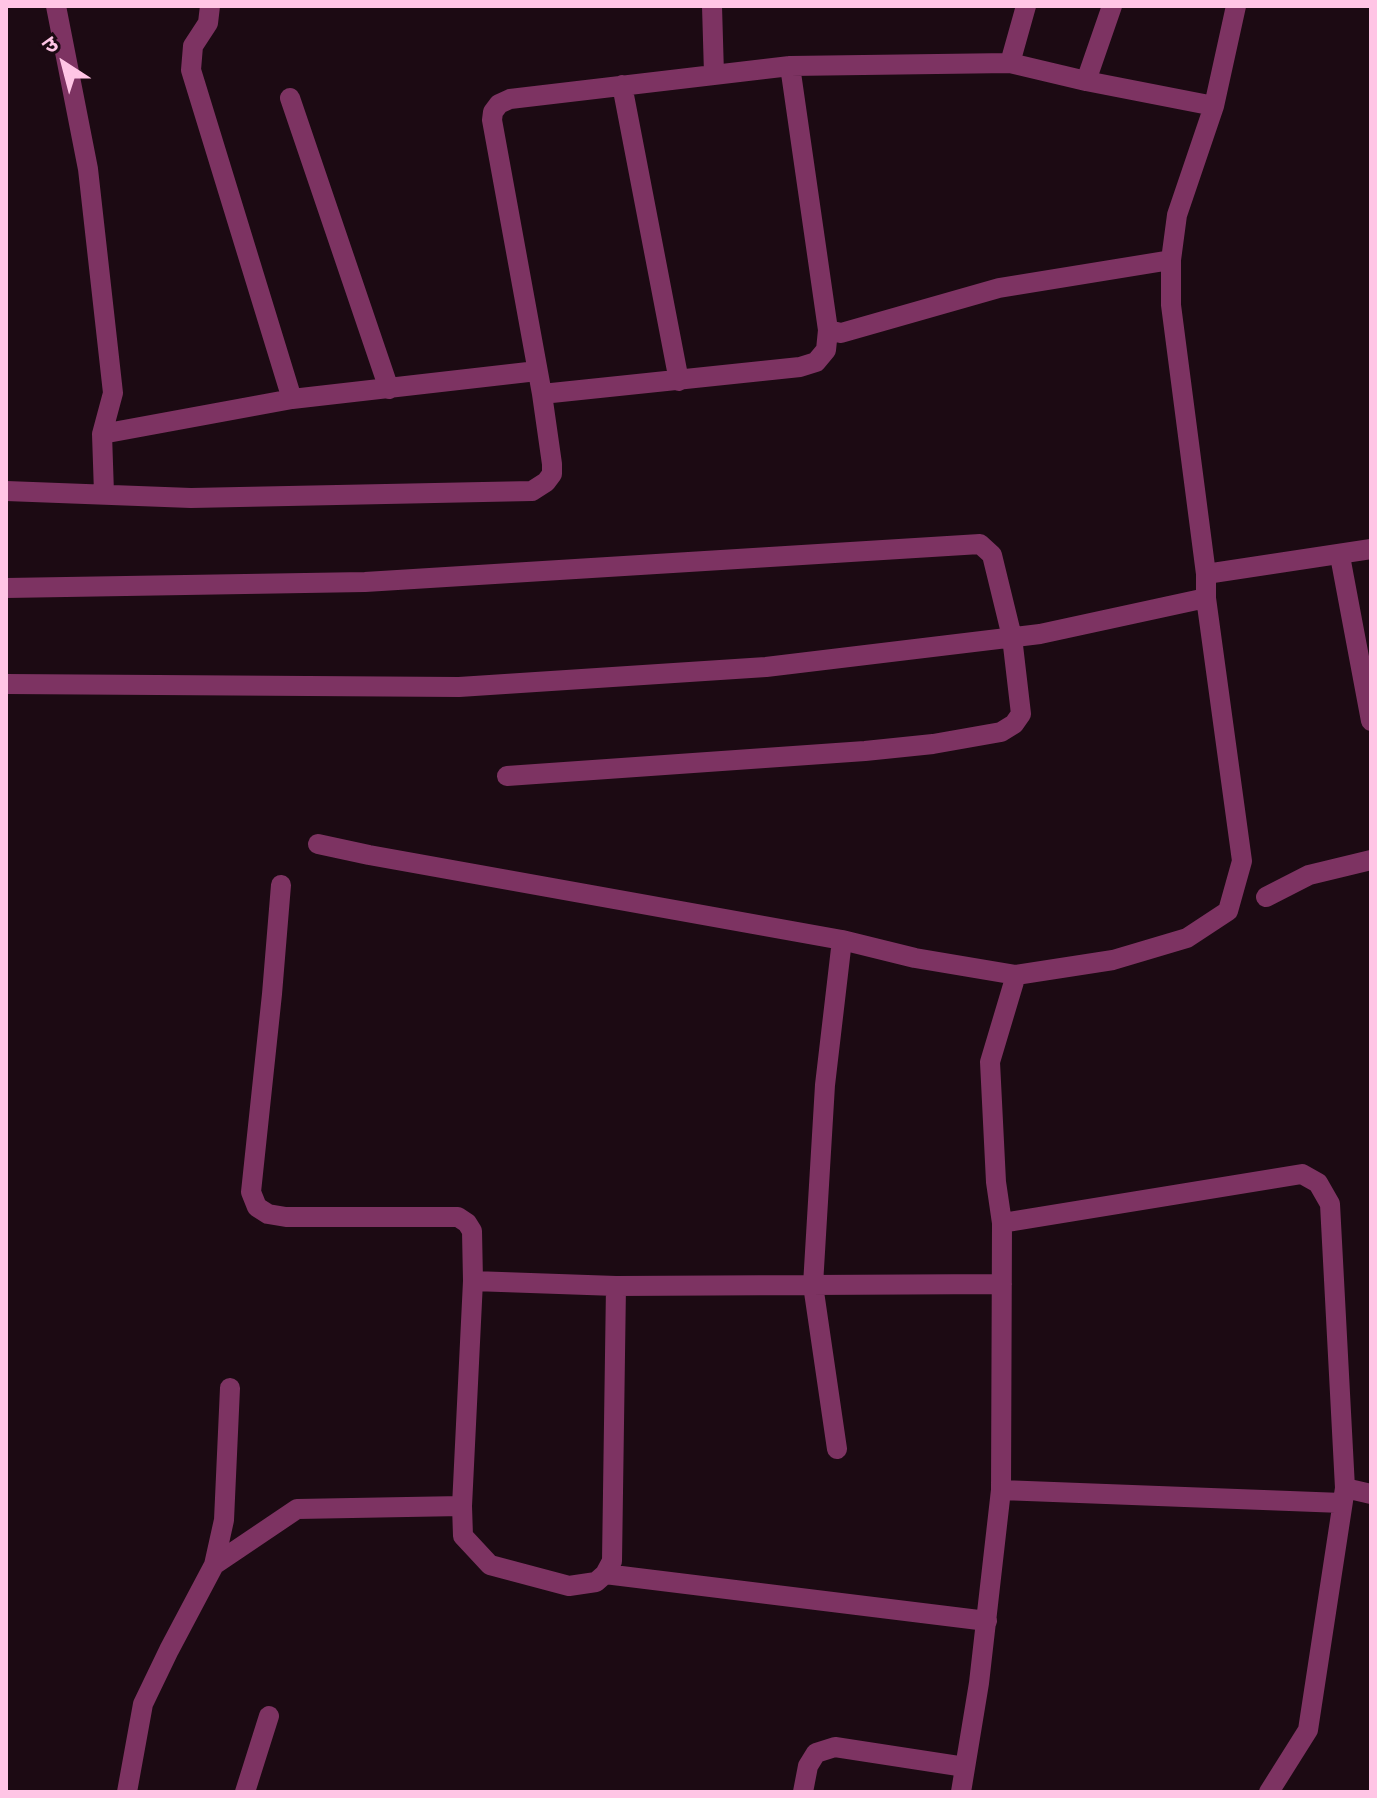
<!DOCTYPE html>
<meta charset="utf-8">
<style>
body{margin:0}
#map{position:relative;width:1377px;height:1798px;overflow:hidden;background:#1c0a13;font-family:"Titillium Web","Noto Sans Devanagari",sans-serif}
canvas{display:block}
.frame{position:absolute;inset:0;border:8px solid #ffc5e5;pointer-events:none}
.north{position:absolute;left:24px;top:24px;width:80px;height:80px;-webkit-text-stroke:6px #1c0a13;paint-order:stroke;rotate:324deg;font-size:22px;font-weight:700;line-height:32px;text-align:center;color:#ffc5e5}
.north::after{content:'';display:block;margin:auto;width:28px;height:36px;background:#ffc5e5;clip-path:polygon(50% 0,100% 100%,50% 72%,0 100%)}
</style>
<div id="map">
<canvas width="1377" height="1798"></canvas>
<div class="frame"></div>
<div class="north">उ</div>
</div>
<script>
const c = document.querySelector('canvas').getContext('2d');
c.lineJoin = 'round';
const poly = rows => new Path2D(rows.map(r => 'M' + r).join(''));
function strokePath(path, color, width, dash) { c.strokeStyle = color; c.lineWidth = width; c.lineCap = dash ? 'butt' : 'round'; c.setLineDash(dash || []); c.stroke(path); }
strokePath(poly([
 [56,6,88,169,113,393,102,434,104,493],
 [210,6,208,23,193,46,191,70,292,399],
 [712,6,714,74],
 [1010,63,1026,6],
 [1086,81,1112,6],
 [622,85,679,381],
 [290,98,389,389],
 [828,330,841,333,999,288,1171,260],
 [542,394,800,367,816,362,826,350,828,330,790,66],
 [102,434,292,399,537,371],
 [6,491,191,498,532,491,546,482,552,474,552,464,542,394,492,120,493,112,499,104,510,99,790,66,1010,63,1086,81,1214,106],
 [1340,556,1371,721],
 [1206,574,1171,305,1171,260,1177,215,1214,106,1236,6],
 [6,588,365,582,980,544,992,555,1012,637,1021,714,1014,724,1001,732,933,744,865,751,507,776],
 [6,684,459,687,766,667,1040,634,1206,598,1206,574,1371,549],
 [318,844,369,855,842,940,915,958,1016,975,1113,960,1187,938,1228,911,1242,861,1206,598],
 [281,885,272,994,251,1192,257,1207,268,1214,286,1217,458,1217,467,1223,472,1231,473,1281,462,1506,463,1536,490,1565,569,1586,596,1582,605,1574,612,1561,616,1286],
 [1266,897,1309,875,1371,860],
 [1002,1223,1302,1174,1318,1183,1330,1204,1345,1488,1308,1730,1269,1792],
 [473,1281,616,1286,1002,1284],
 [837,1449,813,1285,825,1085,842,940],
 [1345,1488,1371,1494],
 [1001,1490,1342,1503],
 [214,1565,297,1509,462,1506],
 [605,1574,987,1621],
 [127,1792,143,1704,169,1650,214,1565,224,1520,230,1388],
 [245,1792,269,1716],
 [803,1792,808,1766,816,1753,835,1747,965,1767],
 [961,1792,979,1683,1001,1490,1002,1223,996,1182,990,1062,1016,975]
]), '#7d3362', 20);
</script>
